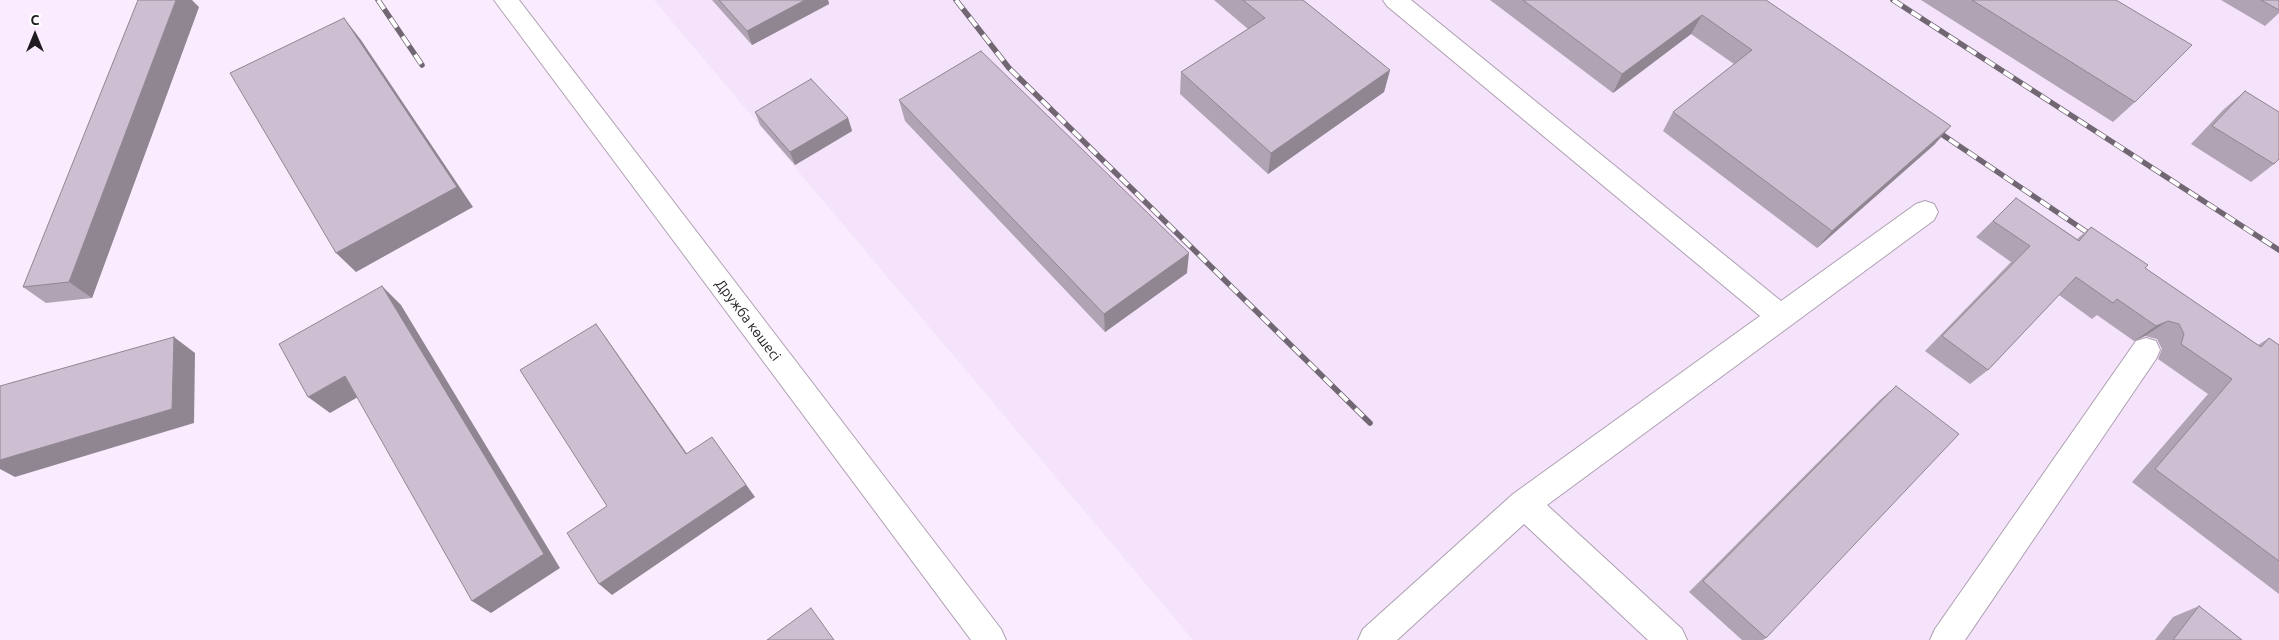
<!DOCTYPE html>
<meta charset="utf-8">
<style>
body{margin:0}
#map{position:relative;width:2279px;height:640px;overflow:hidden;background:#faecfe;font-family:Ubuntu,sans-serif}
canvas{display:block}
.north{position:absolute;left:10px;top:10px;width:50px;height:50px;-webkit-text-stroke:4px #fefefe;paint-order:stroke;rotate:0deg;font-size:14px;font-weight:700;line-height:20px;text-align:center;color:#1f1a20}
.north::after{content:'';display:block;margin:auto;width:18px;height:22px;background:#1f1a20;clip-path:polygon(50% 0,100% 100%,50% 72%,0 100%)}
</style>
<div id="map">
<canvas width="2279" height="640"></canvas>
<div class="north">С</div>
</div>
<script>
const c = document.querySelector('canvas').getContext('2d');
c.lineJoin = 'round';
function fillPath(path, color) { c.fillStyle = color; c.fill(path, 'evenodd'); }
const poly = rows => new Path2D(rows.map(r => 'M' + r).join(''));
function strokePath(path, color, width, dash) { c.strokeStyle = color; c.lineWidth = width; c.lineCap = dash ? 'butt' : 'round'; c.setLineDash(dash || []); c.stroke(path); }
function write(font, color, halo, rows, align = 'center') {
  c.font = font + ' Ubuntu,sans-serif'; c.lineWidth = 5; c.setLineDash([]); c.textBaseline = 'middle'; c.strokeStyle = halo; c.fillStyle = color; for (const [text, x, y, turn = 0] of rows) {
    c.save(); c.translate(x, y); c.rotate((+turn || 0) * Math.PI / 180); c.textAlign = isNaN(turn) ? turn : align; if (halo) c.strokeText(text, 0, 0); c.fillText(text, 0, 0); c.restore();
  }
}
fillPath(poly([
 [654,0,2279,0,2279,640,1193,640]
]), '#f5e2fb');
const minor = poly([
 [494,0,519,0,1001,629,1006,640,971,640,494,0],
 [1383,0,1411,0,1781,301,1916,204,1925,201,1934,204,1938,212,1934,220,1547,505,1682,629,1687,640,1648,640,1524,524,1397,640,1358,640,1363,629,1513,494,1760,316,1387,6,1383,0],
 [2146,338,2156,341,2160,350,2156,359,1965,640,1930,640,1935,629,2136,341,2146,338]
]);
strokePath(minor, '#aea0b2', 2);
fillPath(minor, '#fff');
const rail = poly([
 [378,0,422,65],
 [956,0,1009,68,1370,423],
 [1893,0,2279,250],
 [1931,127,2097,239]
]);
strokePath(rail, '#706772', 5.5);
strokePath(rail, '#fefefe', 4, [11]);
fillPath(poly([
 [712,0,828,0,829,4,752,45],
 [1214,0,1303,0,1390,70,1384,92,1268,174,1180,94,1181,72,1248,29],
 [1490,0,1766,0,1935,144,1817,248,1663,131,1673,112,1734,64,1691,34,1613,93],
 [1921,0,2116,0,2135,102,2113,122],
 [2221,0,2279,0,2279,13,2265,26],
 [199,7,92,298,46,303,23,287],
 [2245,91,2274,164,2251,182,2191,144,2223,110],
 [899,100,1187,273,1105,332,905,121],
 [755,112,848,118,852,131,795,165,760,125],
 [2016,198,2077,239,2091,227,2145,268,2258,345,2269,338,2279,345,2279,594,2132,482,2208,394,2158,359,2162,349,2157,339,2145,336,2134,341,2097,315,2092,319,2059,295,1988,370,1970,384,1925,351,2011,262,1976,237],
 [1896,386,1766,638,1763,640,1742,640,1689,592,1880,400],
 [2199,606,2242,640,2155,640,2173,617]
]), '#b0a4b4');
fillPath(poly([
 [176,0,192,0,199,7,92,298,69,282],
 [805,0,828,0,829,4,752,45,747,31],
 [1702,15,1691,34,1613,93,1622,74],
 [344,18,361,40,473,207,356,272,336,253],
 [1390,70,1384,92,1268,174,1271,153],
 [848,118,852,131,795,165,790,152],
 [1951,126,1935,144,1817,248,1832,231],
 [1189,253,1187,273,1105,332,1104,314],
 [382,286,401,305,560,568,491,613,472,601],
 [2168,321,2145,336,2134,341,2156,326],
 [596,324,607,339,697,468,686,454],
 [174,337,195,353,194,423,15,477,0,469,0,460],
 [345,376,365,393,330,413,308,397],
 [712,437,755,497,612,595,599,584]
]), '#908692');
const building = poly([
 [138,0,176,0,69,282,23,287,138,0],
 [719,0,805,0,747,31,719,0],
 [1243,0,1303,0,1390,70,1271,153,1181,72,1265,18,1243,0],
 [1523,0,1766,0,1951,126,1832,231,1673,112,1752,50,1702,15,1622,74,1523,0],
 [1972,0,2116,0,2192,45,2135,102,1972,0],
 [2261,0,2279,0,2279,10,2261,0],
 [344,18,457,187,336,253,230,73,344,18],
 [981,51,1189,253,1104,314,899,100,981,51],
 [811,79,848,118,790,152,755,112,811,79],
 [2245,91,2279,112,2279,159,2274,164,2212,126,2245,91],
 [2016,198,2079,241,2091,227,2148,265,2145,268,2261,347,2269,338,2279,345,2279,561,2155,469,2232,379,2181,344,2184,334,2179,324,2168,321,2156,326,2117,299,2113,303,2076,277,1988,370,1942,336,2030,246,1993,221,2016,198],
 [382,286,544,554,472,601,345,376,308,397,279,344,382,286],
 [596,324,686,454,712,437,746,485,599,584,567,533,607,506,520,370,596,324],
 [174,337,172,409,0,460,0,386,174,337],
 [1896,386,1959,434,1766,638,1703,581,1896,386],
 [2199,606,2242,640,2173,640,2199,606],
 [811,608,834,640,767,640,811,608]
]);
fillPath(building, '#cdbfd1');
strokePath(building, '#908692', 1);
write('14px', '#1f1a20', '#fefefe', [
 ["Дружба көшесі",748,320,53]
]);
</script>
